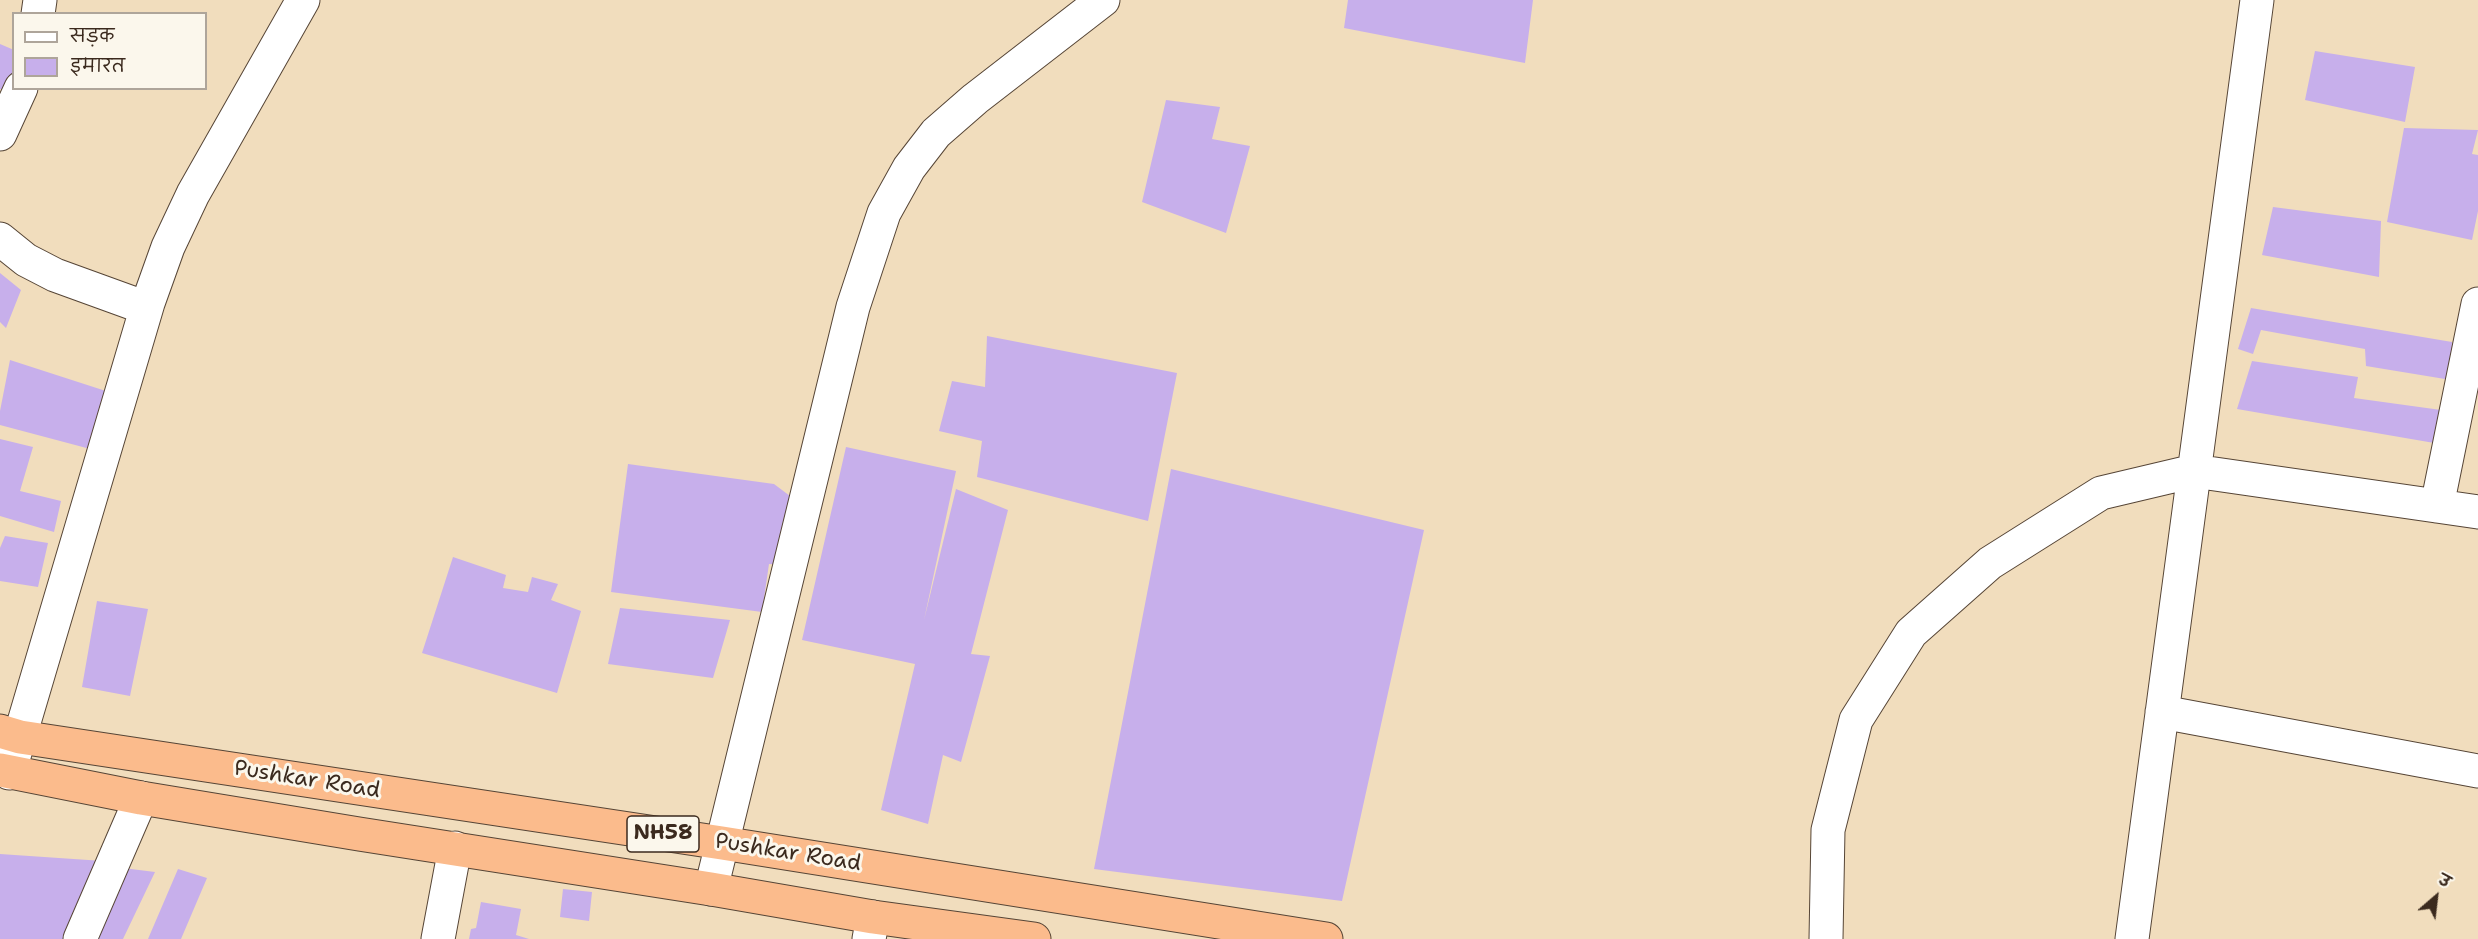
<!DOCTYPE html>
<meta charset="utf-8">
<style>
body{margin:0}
#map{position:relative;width:2478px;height:939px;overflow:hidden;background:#f1ddbd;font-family:"Shantell Sans","Playpen Sans Deva",sans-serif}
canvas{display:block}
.legend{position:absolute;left:12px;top:12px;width:195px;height:78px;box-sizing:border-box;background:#fbf7ec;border:2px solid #aea59a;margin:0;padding:8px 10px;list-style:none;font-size:18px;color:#3b2a1e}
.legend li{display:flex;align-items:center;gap:12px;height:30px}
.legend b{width:30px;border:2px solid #aea59a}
.north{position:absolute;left:2406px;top:867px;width:60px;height:60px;-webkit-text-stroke:4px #fbf7ec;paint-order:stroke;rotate:28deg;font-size:16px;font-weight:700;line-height:24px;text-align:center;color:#3b2a1e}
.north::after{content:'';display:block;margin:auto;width:21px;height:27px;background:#3b2a1e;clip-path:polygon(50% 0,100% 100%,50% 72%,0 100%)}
</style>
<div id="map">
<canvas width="2478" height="939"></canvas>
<ul class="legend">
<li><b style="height:8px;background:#fff"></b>सड़क</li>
<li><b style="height:16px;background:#c7afeb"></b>इमारत</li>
</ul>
<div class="north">उ</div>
</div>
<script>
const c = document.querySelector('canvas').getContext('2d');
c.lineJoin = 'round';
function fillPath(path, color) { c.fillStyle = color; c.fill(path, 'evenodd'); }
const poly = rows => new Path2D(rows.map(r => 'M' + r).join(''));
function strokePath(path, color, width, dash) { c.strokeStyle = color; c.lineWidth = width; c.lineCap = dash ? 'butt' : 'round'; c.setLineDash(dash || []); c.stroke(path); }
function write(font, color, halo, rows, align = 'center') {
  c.font = font + ' "Shantell Sans",sans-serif'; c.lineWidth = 6; c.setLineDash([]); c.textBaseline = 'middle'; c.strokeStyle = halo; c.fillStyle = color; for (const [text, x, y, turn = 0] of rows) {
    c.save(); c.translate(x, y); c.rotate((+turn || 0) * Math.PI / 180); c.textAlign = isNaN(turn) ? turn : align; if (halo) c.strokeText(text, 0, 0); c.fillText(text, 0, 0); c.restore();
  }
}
fillPath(poly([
 [1348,0,1533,0,1525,63,1344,28],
 [0,44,14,50,13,94,0,89],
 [2315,51,2415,67,2405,122,2305,100],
 [1166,100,1220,107,1212,139,1250,146,1226,233,1142,202],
 [2404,128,2478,130,2472,154,2478,155,2478,211,2472,240,2387,222],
 [2273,207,2381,221,2379,277,2262,255],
 [0,273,21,290,6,328,0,322],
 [2251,308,2452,342,2451,380,2366,366,2365,349,2261,330,2253,354,2238,349],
 [987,336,1177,373,1148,521,977,477,982,441,939,431,952,381,985,387],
 [10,360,112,393,94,450,0,425,0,411],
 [2252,361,2358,377,2354,398,2441,410,2440,444,2237,409],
 [0,439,33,447,20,491,61,501,54,532,0,516],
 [846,447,956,471,924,620,956,489,1008,510,971,654,990,656,961,762,943,755,928,824,881,810,915,664,802,640],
 [628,464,774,484,790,496,782,526,790,529,782,565,769,564,762,612,611,592],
 [1171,469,1424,530,1342,901,1094,869],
 [5,536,48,543,38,587,0,581,0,548],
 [453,557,506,575,503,588,528,592,532,577,558,584,551,600,581,611,557,693,422,653],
 [97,601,148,609,130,696,82,687],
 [620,608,730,620,713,678,608,664],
 [0,854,103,861,68,939,0,939],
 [123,868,155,872,123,939,89,939],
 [178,869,207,878,181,939,148,939],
 [563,889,592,892,589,921,560,917],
 [481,902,521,909,516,935,529,939,469,939,471,929,476,928]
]), '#c7afeb');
const street = poly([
 [38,14,40,0],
 [0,134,21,88],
 [0,239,26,260,55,275,146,308],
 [2437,506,2478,304],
 [2162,712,2478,771],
 [9,773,148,303,168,247,193,194,303,0],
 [711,889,853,307,884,213,909,168,936,133,975,99,1103,0],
 [80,939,141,798],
 [438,939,455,848],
 [869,939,873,917],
 [1826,939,1828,830,1856,720,1911,633,1990,563,2101,493,2194,471,2478,512],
 [2132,939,2257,0]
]);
const highway = poly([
 [0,731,20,737,722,843,1326,939],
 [0,770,141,798,359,834,711,889,873,917,1034,939]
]);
strokePath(street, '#564536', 35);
strokePath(highway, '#564536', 35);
strokePath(street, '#fff', 33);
strokePath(highway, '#fbbb8c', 33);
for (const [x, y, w] of [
 [663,834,72]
]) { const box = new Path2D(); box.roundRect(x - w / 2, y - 18, w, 36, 4.5); c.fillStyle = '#fbf7ec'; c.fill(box); strokePath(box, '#3b2a1e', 1.5); }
write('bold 21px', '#3b2a1e', null, [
 ["NH58",663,834]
]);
write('22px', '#3b2a1e', '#fbf7ec', [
 ["Pushkar Road",307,780,9],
 ["Pushkar Road",788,853,9]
]);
</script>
